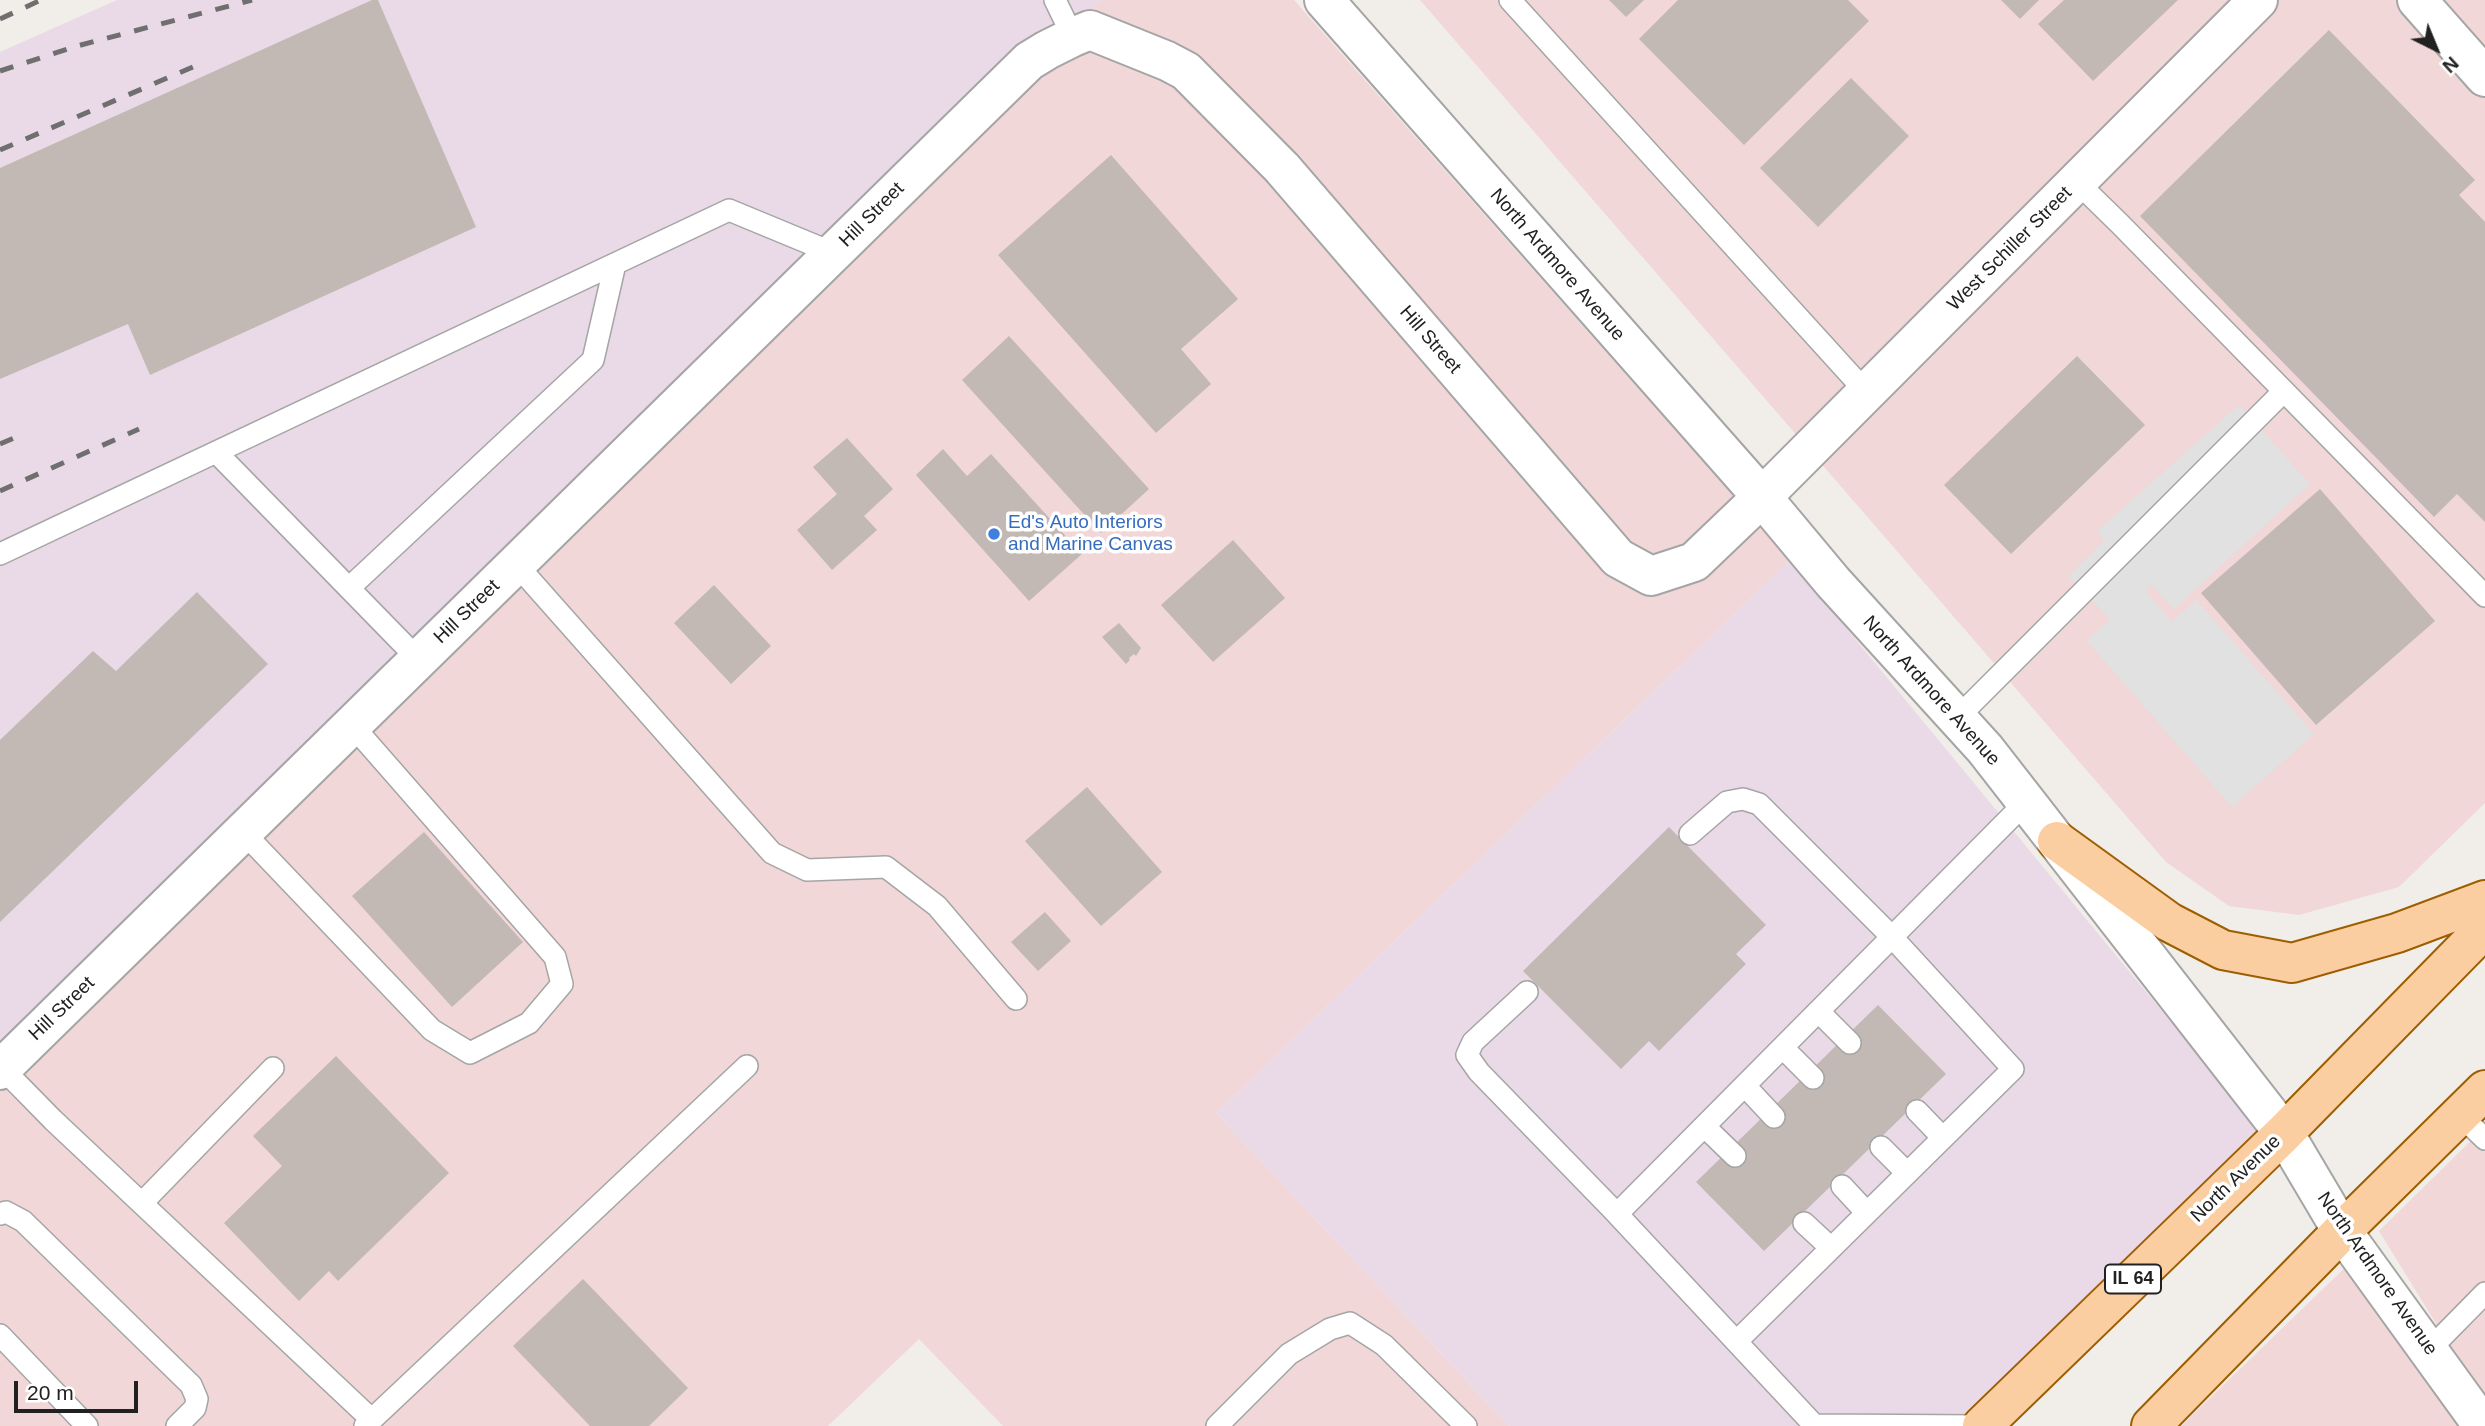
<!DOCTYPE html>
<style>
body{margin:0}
#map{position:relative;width:2485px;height:1426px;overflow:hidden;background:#f1ede8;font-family:Arial,sans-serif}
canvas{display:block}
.north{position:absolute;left:2401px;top:14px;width:70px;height:70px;-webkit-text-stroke:5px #fff;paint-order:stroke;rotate:137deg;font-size:19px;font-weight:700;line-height:28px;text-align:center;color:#212121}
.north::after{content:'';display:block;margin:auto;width:24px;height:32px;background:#212121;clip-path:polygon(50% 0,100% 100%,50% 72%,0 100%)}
.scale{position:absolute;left:14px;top:1381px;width:124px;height:32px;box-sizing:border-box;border:4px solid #212121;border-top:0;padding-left:9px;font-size:21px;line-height:24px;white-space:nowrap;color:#212121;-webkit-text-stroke:5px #fff;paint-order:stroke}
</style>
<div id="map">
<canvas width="2485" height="1426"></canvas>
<div class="north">N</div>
<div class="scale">20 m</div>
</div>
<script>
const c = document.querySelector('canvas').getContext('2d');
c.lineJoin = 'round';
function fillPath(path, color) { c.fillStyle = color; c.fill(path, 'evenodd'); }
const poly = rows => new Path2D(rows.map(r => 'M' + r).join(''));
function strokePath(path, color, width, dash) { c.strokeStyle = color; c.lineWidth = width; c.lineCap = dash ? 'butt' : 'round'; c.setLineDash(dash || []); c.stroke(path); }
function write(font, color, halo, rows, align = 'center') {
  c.font = font + ' Arial,sans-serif'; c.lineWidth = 7; c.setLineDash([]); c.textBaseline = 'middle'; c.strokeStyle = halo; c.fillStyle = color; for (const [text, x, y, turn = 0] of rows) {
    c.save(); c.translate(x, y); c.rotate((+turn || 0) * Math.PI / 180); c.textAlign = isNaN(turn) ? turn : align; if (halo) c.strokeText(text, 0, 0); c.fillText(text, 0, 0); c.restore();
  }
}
fillPath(poly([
 [1101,0,1294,0,1790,560,1216,1113,1509,1426,1003,1426,919,1339,828,1426,0,1426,0,1061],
 [1420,0,2485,0,2485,803,2399,887,2299,915,2229,906,2166,862],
 [2485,1127,2485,1403,2379,1231],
 [2355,1258,2469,1426,2181,1426]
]), '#f1d7d8');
fillPath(poly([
 [117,0,1101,0,0,1061,0,52],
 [1790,560,2260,1130,1963,1426,1509,1426,1216,1113]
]), '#eadae8');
fillPath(poly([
 [2239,405,2310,484,2174,609,2151,584,2147,593,2172,622,2196,600,2314,734,2232,807,2087,641,2110,619,2068,576,2104,541,2097,531]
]), '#e1e1e1');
fillPath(poly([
 [372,0,378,0,476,227,150,375,128,324,0,379,0,168],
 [1609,0,1644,0,1626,17],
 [1678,0,1848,0,1869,21,1744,145,1639,39],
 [2001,0,2039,0,2020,19],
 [2064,0,2178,0,2093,81,2038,24],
 [2329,30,2475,180,2459,195,2485,222,2485,522,2457,494,2434,517,2140,216],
 [1851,78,1909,136,1818,227,1760,168],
 [1111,155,1238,299,1181,349,1211,384,1156,433,998,255],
 [1009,336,1149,489,1101,533,962,380],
 [2077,356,2145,425,2011,554,1944,485],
 [847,438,893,489,864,516,877,530,832,570,797,530,837,494,813,467],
 [943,449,967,476,991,454,1082,554,1029,601,916,475],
 [2320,489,2435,621,2316,725,2201,593],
 [1233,540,1285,598,1213,662,1161,605],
 [714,585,771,646,731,684,674,623],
 [197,592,268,664,0,922,0,740,93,651,116,671],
 [1119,623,1141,648,1136,656,1134,654,1129,658,1130,660,1126,664,1102,637],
 [1087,787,1162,872,1101,926,1025,841],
 [1669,827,1766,925,1736,954,1746,964,1659,1051,1649,1041,1621,1069,1523,971],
 [424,832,523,942,452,1007,352,896],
 [1045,912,1071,941,1038,971,1011,942],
 [1878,1005,1946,1074,1764,1251,1696,1182],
 [336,1056,449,1173,338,1281,329,1271,299,1301,224,1223,282,1166,253,1136],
 [583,1279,688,1388,649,1426,590,1426,513,1346]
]), '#c2b9b4');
const service = poly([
 [1055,0,1073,37],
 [1510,0,1867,393],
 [2077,182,2120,224,2485,596],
 [216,452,419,660],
 [0,554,729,210,833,253],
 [516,564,772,853,807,870,886,867,937,906,1016,999],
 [349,588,593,360,615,264],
 [1957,718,2284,391],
 [243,832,432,1030,470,1053,529,1023,562,984,555,957,352,725],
 [1690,834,1727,802,1743,799,1759,804,1892,937,2013,1069,1737,1341],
 [1527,992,1473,1042,1467,1055,1479,1072,1617,1214,2026,802],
 [1819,1012,1850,1043],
 [1783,1048,1813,1078],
 [2,1068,53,1120,372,1420],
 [1745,1086,1774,1117],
 [1917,1111,1943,1138],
 [2459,1114,2485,1139],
 [1705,1127,1735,1156],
 [1881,1147,1907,1173],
 [1842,1186,1867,1213],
 [142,1203,273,1068],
 [0,1214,6,1212,23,1221,191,1385,197,1399,195,1408,177,1426],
 [1617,1214,1815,1426],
 [1804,1223,1831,1248],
 [0,1335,87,1426],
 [2429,1350,2485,1293],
 [1815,1425,1982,1426],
 [365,1426,747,1066],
 [1217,1426,1289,1354,1330,1329,1350,1323,1384,1345,1466,1426]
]);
const minor = poly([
 [1324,0,1762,497,1833,582,1985,749,2284,1133,2342,1231,2483,1426],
 [2417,0,2485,77],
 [0,1070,1029,61,1047,50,1073,37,1090,30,1167,61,1186,71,1282,168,1618,558,1651,576,1694,562,1762,497,2258,0]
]);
const primary = poly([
 [2057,841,2169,922,2223,950,2292,963,2397,933,2485,900],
 [1982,1426,2284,1133,2485,928],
 [2151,1426,2342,1231,2485,1090]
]);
strokePath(service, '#a5a5a5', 24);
strokePath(minor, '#a5a5a5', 42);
strokePath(primary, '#9d5d01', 42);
strokePath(service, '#fff', 21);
strokePath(minor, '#fff', 38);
strokePath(primary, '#fbcea2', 38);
strokePath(poly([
 [0,19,41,0],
 [0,71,77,46,252,0],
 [0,150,202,63],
 [0,444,19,436],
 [0,491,139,429]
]), '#6f6f6f', 5, [14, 14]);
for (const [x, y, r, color] of [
 [994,534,7,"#3f7fe0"]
]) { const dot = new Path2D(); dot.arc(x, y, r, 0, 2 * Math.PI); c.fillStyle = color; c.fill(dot); strokePath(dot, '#fff', 2.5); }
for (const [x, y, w] of [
 [2133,1279,56]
]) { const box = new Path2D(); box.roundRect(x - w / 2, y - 14.5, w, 29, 5); c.fillStyle = '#fff'; c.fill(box); strokePath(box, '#212121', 2); }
write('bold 18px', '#212121', null, [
 ["IL 64",2133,1279]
]);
write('19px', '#212121', '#fff', [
 ["Hill Street",872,215,-45],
 ["West Schiller Street",2010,249,-45],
 ["North Ardmore Avenue",1557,265,49],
 ["Hill Street",1430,340,49],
 ["Hill Street",467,612,-44],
 ["North Ardmore Avenue",1931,691,48],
 ["Hill Street",62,1009,-44],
 ["North Avenue",2236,1179,-44],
 ["North Ardmore Avenue",2377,1274,55]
]);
write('19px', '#366cbe', '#fff', [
 ["Ed's Auto Interiors",1008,523],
 ["and Marine Canvas",1008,545]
], 'left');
</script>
